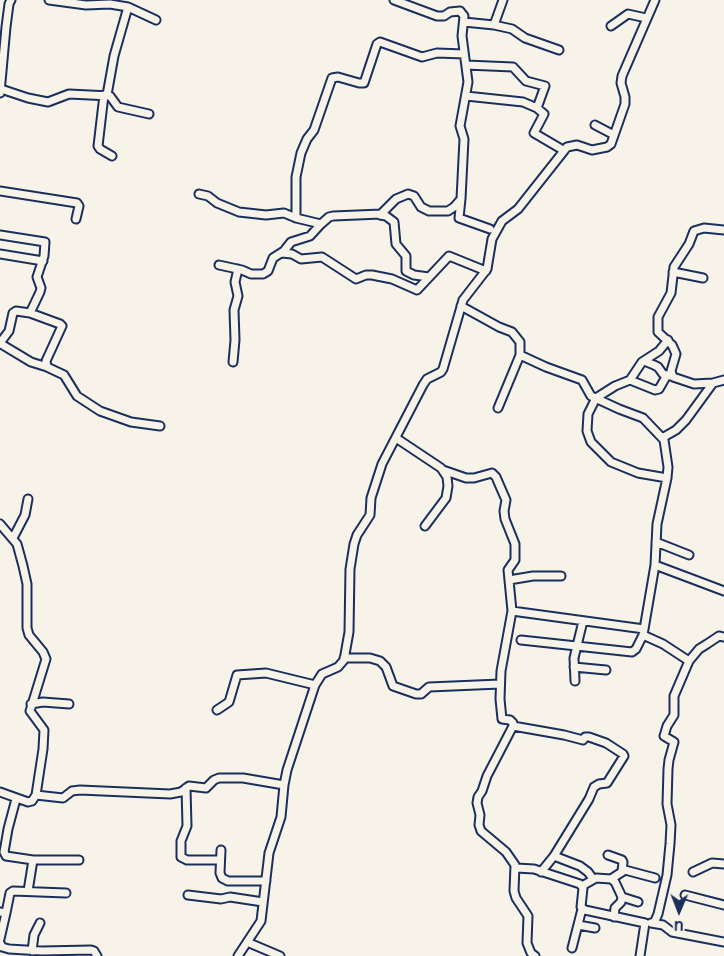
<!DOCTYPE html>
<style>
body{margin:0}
#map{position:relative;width:724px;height:956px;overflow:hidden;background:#f7f3e8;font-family:Mali,sans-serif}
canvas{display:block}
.north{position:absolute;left:654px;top:886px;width:50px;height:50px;-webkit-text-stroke:4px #f7f3e8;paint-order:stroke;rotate:181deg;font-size:14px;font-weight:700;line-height:20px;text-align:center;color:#1b2f5e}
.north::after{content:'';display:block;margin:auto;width:18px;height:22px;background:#1b2f5e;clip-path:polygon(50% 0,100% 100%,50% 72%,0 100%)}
</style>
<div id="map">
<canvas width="724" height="956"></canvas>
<div class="north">U</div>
</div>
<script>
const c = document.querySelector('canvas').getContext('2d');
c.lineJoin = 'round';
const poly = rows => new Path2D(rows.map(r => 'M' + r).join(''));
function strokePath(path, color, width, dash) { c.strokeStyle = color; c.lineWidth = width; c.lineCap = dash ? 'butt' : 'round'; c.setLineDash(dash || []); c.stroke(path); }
const minor = poly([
 [49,0,86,5,110,4,128,7,156,20],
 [464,22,494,25,512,29,525,38,559,50],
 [494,25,503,0],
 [611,26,628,14,646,18],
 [466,65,513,67,526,81,545,86,537,108],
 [1,89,28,98,48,102,69,94,110,96,118,107,149,114],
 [0,93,6,27,9,4,11,0],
 [104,95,98,146,100,149,112,156],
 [107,95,114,56,128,7],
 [466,96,523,102,537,108,544,114,534,133,563,150],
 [595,125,614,135],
 [0,191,77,203,79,206,76,219],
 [199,194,208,196,217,203,239,212,266,215,284,213,296,218,321,224,310,236,291,242,284,251,273,258,268,271,263,274,251,274,242,270,219,265],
 [461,199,459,218,490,229],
 [380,215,386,216,394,222,396,244,406,256,406,271,414,275,429,277],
 [296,218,296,177,301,153,307,139,314,130,332,78,338,77,359,83,364,83,377,44,380,42,422,57,437,53,464,54],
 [321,224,329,217,333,216,381,214,396,199,408,194,414,196,421,207,429,211,448,211,454,207,461,199,464,139,460,126,468,82,462,36,464,16,460,11,450,12,444,16,437,16,394,0],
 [0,235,45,242,44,256,37,277,41,288,40,292,30,313],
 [282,253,292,254,301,259,322,257,356,279,366,275,372,275,392,279,417,290,449,256,486,271],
 [0,254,43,261],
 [673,272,703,278],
 [461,306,499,327,512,332,520,342,520,355,498,408],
 [0,343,9,331,13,313,16,311,30,313,60,324,62,326,46,361,47,367,64,375,77,396,100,411,131,422,160,426],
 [1,344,31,362,47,367],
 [520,355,546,367,582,380,591,396,619,409,643,418,664,440,668,467,667,478,657,524,655,565,643,635,663,644,689,661,674,696,674,715,667,726,664,736,674,742,669,760,668,769,667,804,671,825,670,844,667,875,658,914,654,923],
 [644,361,654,365,658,367,663,374,670,376],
 [233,362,235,340,234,310,238,296,235,282,238,269],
 [630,380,655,390,659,389,667,375],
 [713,383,694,384,673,377,671,371,676,354,672,345,658,332,658,317,671,293,674,267,689,244,694,231,704,228,724,230],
 [396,438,441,468,447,477,448,486,446,498,425,526],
 [662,438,676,430,686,420,713,383,724,380],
 [443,470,466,478,474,478,492,473,496,477,499,484,506,500,504,511,505,519,515,544,515,560,508,570,512,611],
 [667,478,638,473,611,462,591,442,587,431,588,414,596,398,615,386,630,380,642,362,659,351,668,340],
 [0,524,17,544,23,566,27,584,27,628,29,635,43,652,46,659,30,711,44,730,43,749,36,795,32,801,28,802,0,792],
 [13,538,25,515,28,499],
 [656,542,689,555],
 [655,565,724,591],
 [509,580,533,576,561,576],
 [521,640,632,652,636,649,643,635],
 [344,658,370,658,380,661,386,667,393,686,416,694,421,694,429,687,500,684],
 [689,661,699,649,707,644,719,636,724,637],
 [574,667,606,670],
 [575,681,574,658,583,621],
 [31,704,43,702,69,704],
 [217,710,229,702,237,675,266,673,315,685],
 [513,726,564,735,583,740,585,737,589,737,606,743,623,754,624,756,607,783,599,784,594,787,589,799,554,856,541,872],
 [186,788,187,826,181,841,181,857,187,860,220,860],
 [36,795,63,798,72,791,80,790,170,794,181,792,189,786,206,788,214,780,219,778,243,778,284,785],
 [16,799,8,829,4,852,6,856,33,860,79,860],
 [221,850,220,873,222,878,228,881,266,881],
 [608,855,622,860,623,862,622,871],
 [554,856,580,866,588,872,593,879],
 [516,868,534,869,580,884,583,888,581,907,585,910,645,923,640,956],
 [693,872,712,863,724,864],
 [611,879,615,882,622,897,621,902,615,908,614,917],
 [582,886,596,878,611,879,625,870,655,878],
 [28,891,33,860],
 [188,895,221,899,230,897,263,902],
 [685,895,724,905],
 [622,897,638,902],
 [0,912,6,913,0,939],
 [6,913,10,893,13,891,66,893],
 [651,923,663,925,672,932,724,942],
 [578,925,595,928],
 [247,942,280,956],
 [0,943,2,947,9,949,42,951,91,950,94,951,97,956],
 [572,948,582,909],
 [32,951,34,935,40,923],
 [238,956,261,921,269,853,281,817,284,785,287,770,315,685,322,674,338,667,344,660,349,632,350,569,354,544,357,535,370,515,371,498,382,464,423,385,427,379,441,372,443,369,463,300,487,269,492,239,502,221,518,209,567,147,577,145,592,150,607,147,611,144,625,104,625,97,621,83,622,76,655,0],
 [535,956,531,953,527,943,528,916,516,898,514,891,515,865,506,852,481,831,479,825,480,815,477,803,478,797,482,791,487,776,513,726,513,723,510,720,502,719,500,699,501,671,512,611,644,629]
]);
strokePath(minor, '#1b2f5e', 11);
strokePath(minor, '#f7f3e8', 7);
</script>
